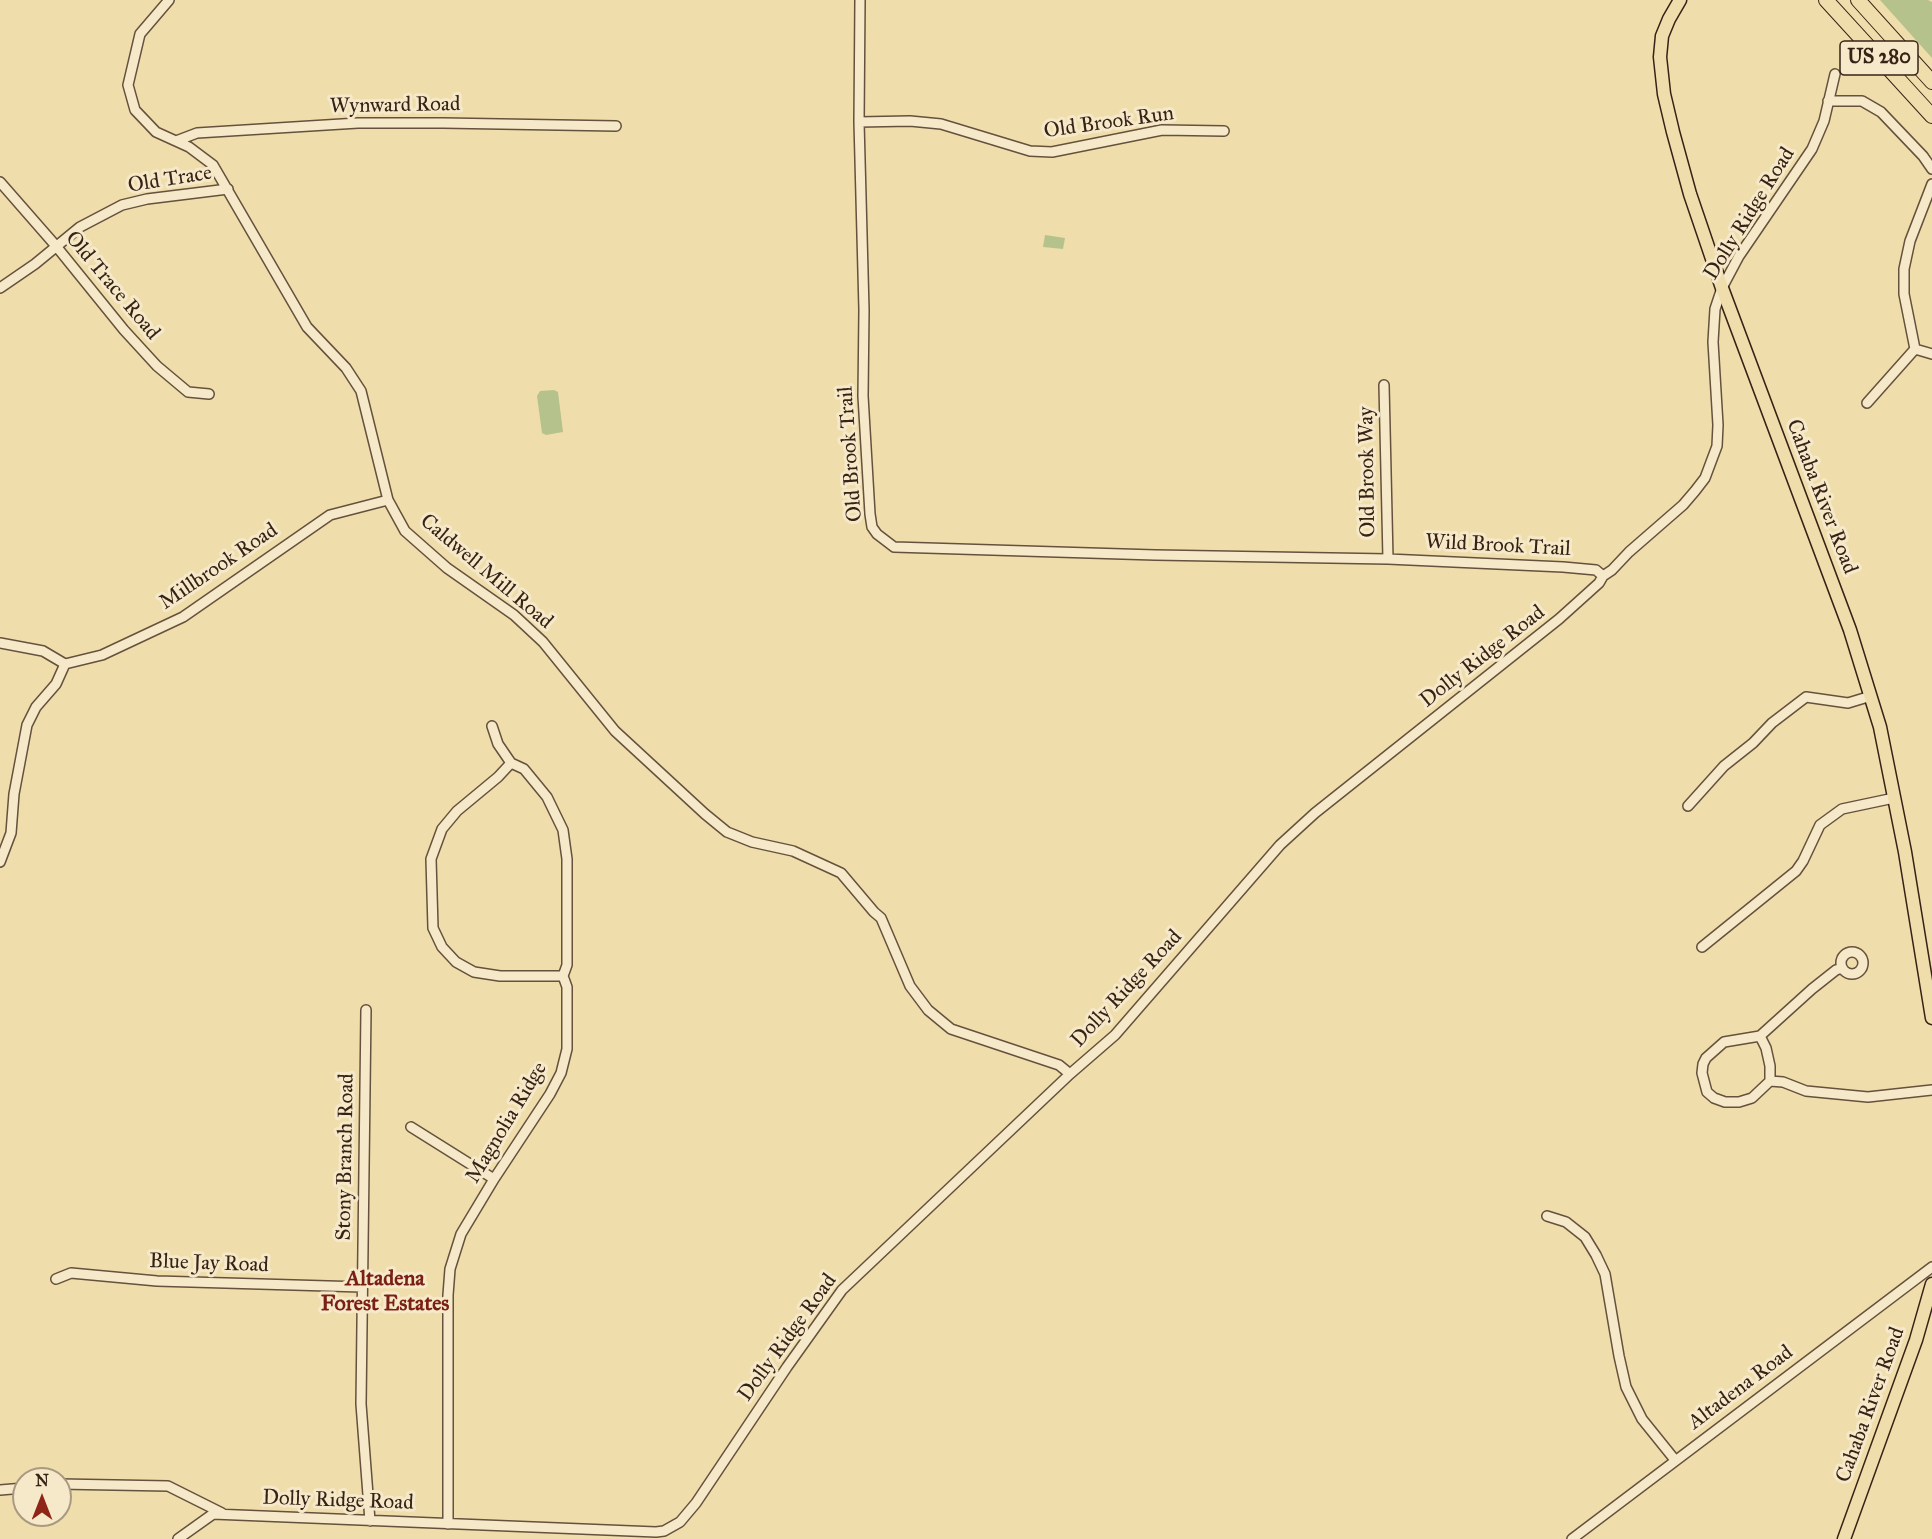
<!DOCTYPE html>
<style>
body{margin:0}
#map{position:relative;width:1932px;height:1539px;overflow:hidden;background:#f0ddac;font-family:"IM FELL Great Primer",serif}
canvas{display:block}
.north{position:absolute;left:12px;top:1467px;width:60px;height:60px;box-sizing:border-box;background:#f5e9c9;border:2px solid #a99981;border-radius:50%;rotate:0deg;font-size:16px;font-weight:700;line-height:24px;text-align:center;color:#372216}
.north::after{content:'';display:block;margin:auto;width:21px;height:27px;background:#8f2418;clip-path:polygon(50% 0,100% 100%,50% 72%,0 100%)}
</style>
<div id="map">
<canvas width="1932" height="1539"></canvas>
<div class="north">N</div>
</div>
<script>
const c = document.querySelector('canvas').getContext('2d');
c.lineJoin = 'round';
function fillPath(path, color) { c.fillStyle = color; c.fill(path, 'evenodd'); }
const poly = rows => new Path2D(rows.map(r => 'M' + r).join(''));
function strokePath(path, color, width, dash) { c.strokeStyle = color; c.lineWidth = width; c.lineCap = dash ? 'butt' : 'round'; c.setLineDash(dash || []); c.stroke(path); }
function write(font, color, halo, rows, align = 'center') {
  c.font = font + ' "IM FELL Great Primer",serif'; c.lineWidth = 6; c.setLineDash([]); c.textBaseline = 'middle'; c.strokeStyle = halo; c.fillStyle = color; for (const [text, x, y, turn = 0] of rows) {
    c.save(); c.translate(x, y); c.rotate((+turn || 0) * Math.PI / 180); c.textAlign = isNaN(turn) ? turn : align; if (halo) c.strokeText(text, 0, 0); c.fillText(text, 0, 0); c.restore();
  }
}
fillPath(poly([
 [1880,0,1928,0,1932,2,1932,58],
 [1045,235,1065,238,1063,249,1043,247],
 [554,390,558,392,563,432,546,435,542,433,537,396,540,391]
]), '#b6c28c');
const minor = poly([
 [169,0,140,34,128,85,135,110,156,132,189,147,213,165,307,327,346,368,361,391,388,500,405,531,447,568,514,615,543,642,615,731,705,814,727,832,752,842,793,851,841,873,874,912,881,918,910,986,928,1010,951,1029,1059,1065,1070,1074],
 [860,0,859,122,864,310,863,396,870,514,872,527,877,534,894,547,1155,555,1388,559,1563,567,1596,570,1603,576],
 [1828,101,1862,101,1881,112,1923,156,1932,169],
 [859,122,910,121,941,124,1030,151,1052,152,1162,130,1224,131],
 [176,141,197,133,358,123,443,123,616,126],
 [0,182,56,246,124,330,157,366,188,392,209,394],
 [0,288,35,264,80,227,122,205,147,199,228,189],
 [1915,349,1904,294,1904,269,1910,241,1932,184],
 [1384,385,1388,559],
 [1867,403,1915,349,1932,354],
 [0,643,43,651,65,664],
 [511,763,498,777,457,811,442,829,431,859,433,928,442,947,456,962,474,972,500,976,563,976],
 [1688,806,1724,766,1753,743,1772,723,1806,697,1848,703,1871,696],
 [0,862,11,833,14,794,27,725,36,707,56,684,65,664,102,655,183,617,330,515,388,500],
 [1702,947,1796,871,1803,861,1820,825,1842,809,1894,798],
 '1841 963a11 11 0 1 1 22 0a11 11 0 1 1-22 0Z',
 [1842,968,1836,970,1812,989,1760,1036,1724,1042,1706,1058,1703,1064,1702,1073,1707,1092,1714,1098,1725,1102,1739,1102,1752,1098,1770,1081,1783,1082,1806,1091,1868,1097,1932,1090],
 [366,1010,361,1404,370,1521],
 [1760,1036,1766,1048,1770,1066,1770,1081],
 [411,1127,494,1179],
 [1547,1216,1566,1222,1585,1237,1596,1255,1605,1274,1619,1356,1626,1387,1642,1419,1675,1460],
 [56,1279,71,1273,157,1281,362,1287],
 [60,1484,168,1486,222,1513],
 [0,1490,24,1488],
 [448,1524,448,1295,450,1269,461,1234,494,1179,550,1094,561,1073,567,1049,567,987,563,976,567,965,567,859,563,830,547,797,524,769,511,763,498,744,492,726],
 [178,1539,213,1514,656,1532,664,1531,680,1522,696,1503,787,1367,842,1290,1070,1074,1115,1035,1280,845,1315,813,1559,619,1599,583,1603,576,1612,570,1629,552,1683,505,1695,491,1705,478,1717,446,1718,425,1713,342,1715,309,1722,288,1739,256,1812,149,1824,121,1835,74],
 [1572,1539,1932,1267]
]);
const major = poly([
 [1680,0,1669,19,1662,36,1660,57,1664,94,1673,132,1690,194,1722,288,1850,630,1880,727,1905,852,1932,1018],
 [1844,1539,1916,1340,1932,1284]
]);
const highway = poly([
 [1826,0,1932,116],
 [1858,0,1932,82]
]);
strokePath(minor, '#65513c', 12);
strokePath(major, '#372216', 15);
strokePath(highway, '#372216', 16);
strokePath(minor, '#f5e9c9', 9);
strokePath(major, '#f0ddac', 12);
strokePath(highway, '#f0ddac', 14);
for (const [x, y, w] of [
 [1879,58,78]
]) { const box = new Path2D(); box.roundRect(x - w / 2, y - 17, w, 34, 4.5); c.fillStyle = '#f5e9c9'; c.fill(box); strokePath(box, '#372216', 1.5); }
write('bold 20px', '#372216', null, [
 ["US 280",1879,58]
]);
write('21px', '#372216', '#f5e9c9', [
 ["Wynward Road",395,106,-1],
 ["Old Brook Run",1109,123,-8],
 ["Old Trace",170,180,-9],
 ["Dolly Ridge Road",1750,214,-58],
 ["Old Trace Road",112,286,50],
 ["Old Brook Trail",851,454,-94],
 ["Old Brook Way",1368,472,-91],
 ["Cahaba River Road",1821,497,69],
 ["Wild Brook Trail",1498,546,3],
 ["Millbrook Road",219,567,-34],
 ["Caldwell Mill Road",486,572,40],
 ["Dolly Ridge Road",1483,657,-38],
 ["Dolly Ridge Road",1127,989,-47],
 ["Magnolia Ridge",507,1123,-59],
 ["Stony Branch Road",346,1157,-89],
 ["Blue Jay Road",209,1264,2],
 ["Dolly Ridge Road",788,1338,-54],
 ["Altadena Road",1741,1388,-37],
 ["Cahaba River Road",1871,1405,-70],
 ["Dolly Ridge Road",338,1501,2]
]);
write('bold 22px', '#7a1f14', '#f5e9c9', [
 ["Altadena",385,1280],
 ["Forest Estates",385,1305]
]);
</script>
